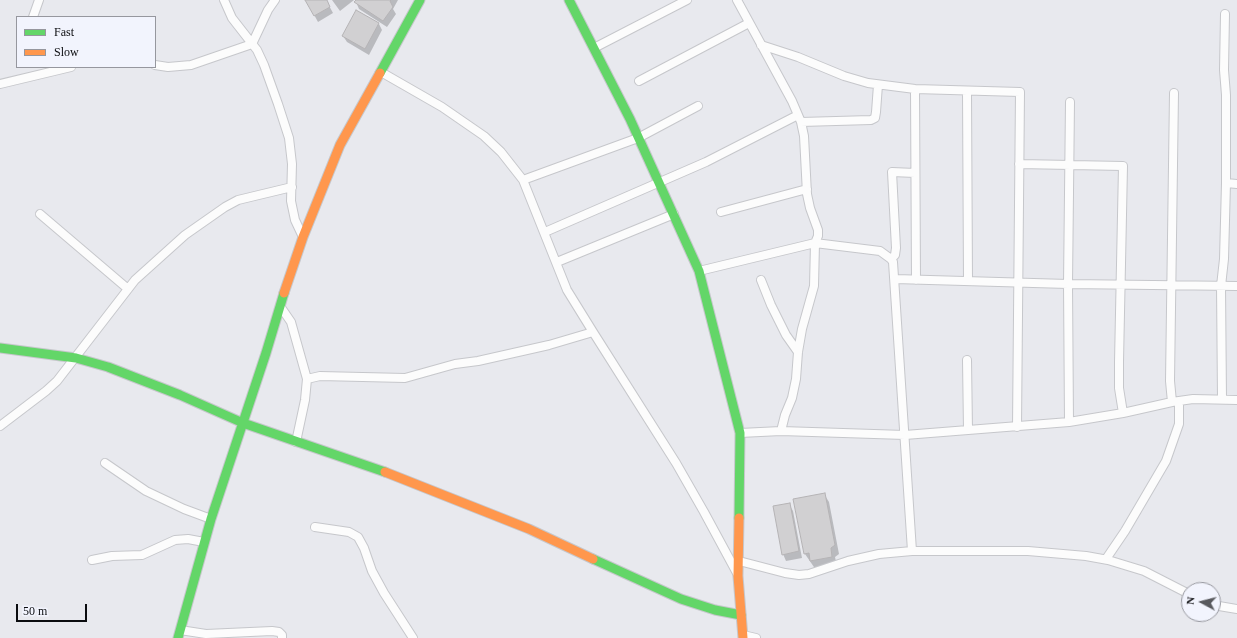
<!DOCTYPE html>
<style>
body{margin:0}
#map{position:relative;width:1237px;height:638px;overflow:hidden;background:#e8e9ee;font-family:"Times New Roman",serif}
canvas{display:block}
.legend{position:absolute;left:16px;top:16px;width:140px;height:52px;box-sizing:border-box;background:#f2f4fd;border:1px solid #96979e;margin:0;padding:5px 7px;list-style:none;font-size:12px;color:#0b0c0f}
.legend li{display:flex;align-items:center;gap:8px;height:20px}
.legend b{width:20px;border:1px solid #96979e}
.north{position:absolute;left:1181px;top:582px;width:40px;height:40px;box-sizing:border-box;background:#f2f4fd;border:1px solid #96979e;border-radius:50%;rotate:277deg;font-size:11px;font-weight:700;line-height:16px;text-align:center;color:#0b0c0f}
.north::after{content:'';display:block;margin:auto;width:14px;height:18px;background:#58595d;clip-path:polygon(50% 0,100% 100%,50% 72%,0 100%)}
.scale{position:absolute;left:16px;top:604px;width:71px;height:18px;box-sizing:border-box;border:2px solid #0b0c0f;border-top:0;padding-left:5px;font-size:12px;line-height:14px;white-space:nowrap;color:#0b0c0f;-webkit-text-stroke:3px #f2f4fd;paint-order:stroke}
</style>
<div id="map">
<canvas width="1237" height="638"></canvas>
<ul class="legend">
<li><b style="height:5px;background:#63d668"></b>Fast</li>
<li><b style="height:5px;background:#ff974d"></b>Slow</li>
</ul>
<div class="north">N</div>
<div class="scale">50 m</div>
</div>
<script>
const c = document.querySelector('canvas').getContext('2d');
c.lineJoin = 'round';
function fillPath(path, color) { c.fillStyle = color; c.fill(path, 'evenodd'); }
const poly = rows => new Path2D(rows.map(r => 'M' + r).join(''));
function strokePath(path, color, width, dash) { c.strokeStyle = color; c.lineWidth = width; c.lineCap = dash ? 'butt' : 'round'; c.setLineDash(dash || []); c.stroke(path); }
fillPath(poly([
 [306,0,326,0,333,13,318,22],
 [332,0,354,0,340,11],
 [357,0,398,0,393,9,396,14,387,27,359,9,356,2],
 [379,24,382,30,369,55,347,42,343,36],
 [824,494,829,502,839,554,835,557,837,566,816,570,805,554],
 [789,504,793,511,802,558,786,561,783,554]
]), '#0003');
const building = poly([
 [305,0,327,0,330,7,314,16,305,0],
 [356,0,391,0,390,1,393,7,383,21,354,2,356,0],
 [356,10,379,23,365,49,342,36,356,10],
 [825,493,835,545,831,548,832,557,810,561,809,553,804,554,793,499,825,493],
 [790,503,799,551,782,555,773,506,790,503]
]);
fillPath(building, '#d1d0d2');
strokePath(building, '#b5b3b5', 1);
const street = poly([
 [224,0,232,18,257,50,264,65,278,104,289,138,292,164,291,201,295,220,303,237],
 [737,0,792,101,801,122,804,136,807,194,810,208,818,230,818,236,815,243,814,286,802,329,798,352,796,379,792,398,785,415,781,431],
 [33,17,39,0],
 [761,45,798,57,844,76,868,83,915,89,1020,92,1017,427],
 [594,48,687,0],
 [155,65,168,67,191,65,252,44,268,10,275,0],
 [381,72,442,107,484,136,501,152,523,180,567,290,593,332,676,463,704,512,737,573],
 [639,81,749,23],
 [0,84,71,67],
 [915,89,916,280],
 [967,92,968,281],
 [801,122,871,120,875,118,876,112,878,85],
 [1019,164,1123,166,1119,362,1119,388,1123,413],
 [523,180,638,138,698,106],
 [1226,183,1237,184],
 [721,212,807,189],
 [40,214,128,289],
 [545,232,706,162,798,115],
 [891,259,895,255,896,248,892,172,915,173],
 [557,262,674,214],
 [699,271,815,243,880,251,891,259,893,262,912,551],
 [895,279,1068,284,1237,286],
 [761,280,771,305,786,335,798,352],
 [280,306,291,322,307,379,305,400,296,442],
 [967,360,968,430],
 [307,379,320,376,405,378,455,364,478,361,549,345,593,332],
 [1222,399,1221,286,1224,259,1226,183,1226,95,1224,70,1225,14],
 [1172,402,1170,381,1174,93],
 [1069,422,1068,284,1070,102],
 [0,426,46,391,57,381,135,280,185,235,225,207,238,200,292,187],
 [740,433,781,431,905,435,1069,422,1123,413,1172,402,1193,399,1237,400],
 [105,463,146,491,184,509,211,519],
 [315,527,349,532,358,537,364,548,372,571,384,593,413,638],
 [1106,559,1125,531,1166,461,1179,424,1179,401],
 [92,560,112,556,142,555,175,540,188,539,204,542],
 [739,561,785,573,799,575,809,574,848,561,879,554,912,551,1028,551,1086,556,1108,560,1144,571,1189,594],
 [1213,605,1237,609],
 [180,630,206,634,272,631,279,632,282,635,282,638],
 [743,635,756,638]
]);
const fast = poly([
 [569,0,630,119,699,271,740,433,739,518],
 [380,73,420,0],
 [0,348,76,358,108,367,180,395,243,423,385,472],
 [593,559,681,599,715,610,741,615],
 [178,638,211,519,266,353,284,293]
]);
const slow = poly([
 [284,293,303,237,340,145,380,73],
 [385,472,529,529,593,559],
 [739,518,738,576,743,638]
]);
strokePath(street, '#c6c7cb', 10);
strokePath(fast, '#c6c7cb', 11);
strokePath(slow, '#c6c7cb', 11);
strokePath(street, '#fcfcfc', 8);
strokePath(fast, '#63d668', 9);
strokePath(slow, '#ff974d', 9);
</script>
